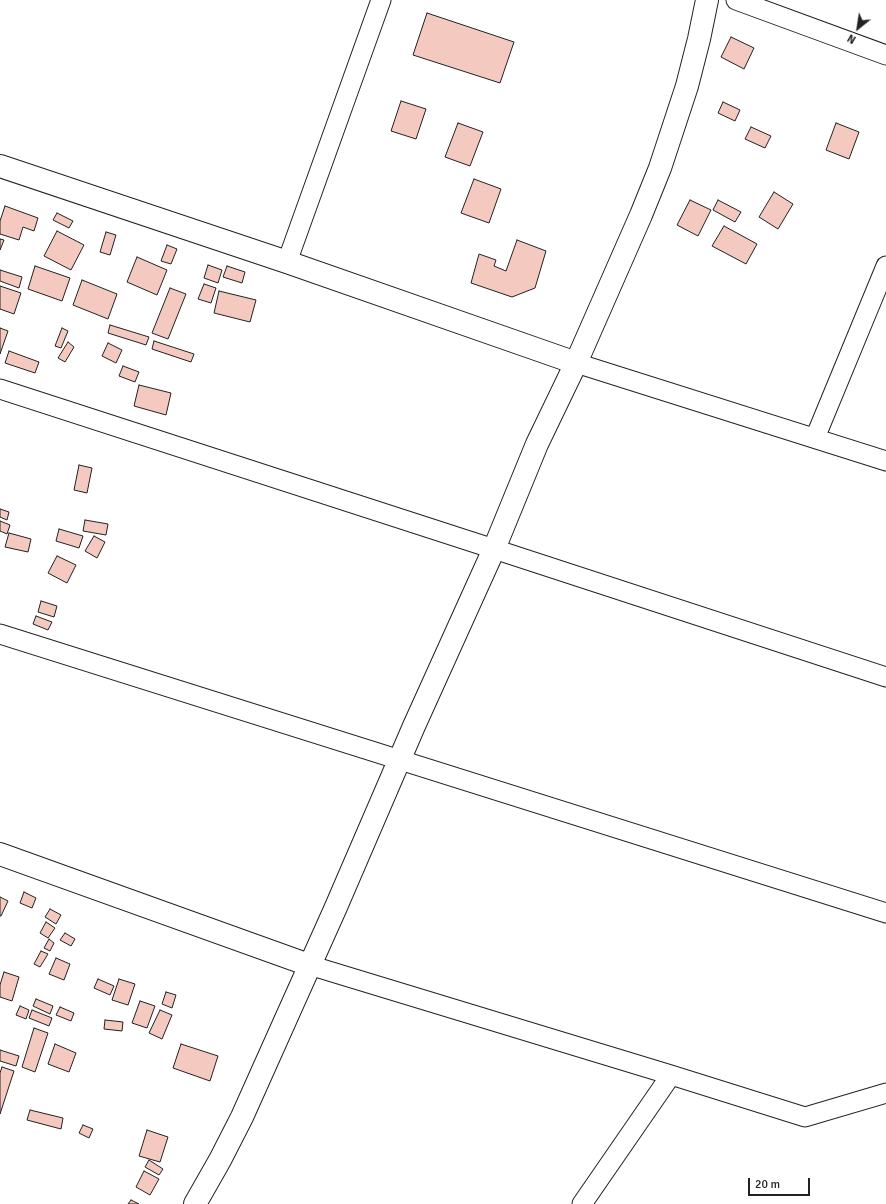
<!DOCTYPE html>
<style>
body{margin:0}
#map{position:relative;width:886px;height:1204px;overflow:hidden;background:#fff;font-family:Signika,sans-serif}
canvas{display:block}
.north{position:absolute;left:838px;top:8px;width:40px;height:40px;-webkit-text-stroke:3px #fff;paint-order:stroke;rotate:210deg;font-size:11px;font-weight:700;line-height:16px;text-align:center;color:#222}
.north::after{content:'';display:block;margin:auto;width:14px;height:18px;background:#222;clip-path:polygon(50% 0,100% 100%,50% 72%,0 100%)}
.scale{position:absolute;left:748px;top:1178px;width:62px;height:18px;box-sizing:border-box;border:2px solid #222;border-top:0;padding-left:5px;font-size:12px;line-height:14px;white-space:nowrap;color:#222;-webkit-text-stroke:3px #fff;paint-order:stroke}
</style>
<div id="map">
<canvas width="886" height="1204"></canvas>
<div class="north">N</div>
<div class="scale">20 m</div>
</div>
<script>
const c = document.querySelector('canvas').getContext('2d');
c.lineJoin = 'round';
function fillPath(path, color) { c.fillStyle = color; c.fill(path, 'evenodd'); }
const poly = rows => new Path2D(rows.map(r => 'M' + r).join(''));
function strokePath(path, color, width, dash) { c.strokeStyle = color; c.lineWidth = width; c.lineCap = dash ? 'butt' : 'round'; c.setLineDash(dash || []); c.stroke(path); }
const building = poly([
 [427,13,514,42,500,83,413,55,427,13],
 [731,37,754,48,744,69,721,57,731,37],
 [401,101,426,109,416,139,391,131,401,101],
 [723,102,740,110,735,121,718,113,723,102],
 [458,123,483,132,470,166,445,157,458,123],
 [836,123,859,132,849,159,826,150,836,123],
 [751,127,771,136,765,148,745,139,751,127],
 [474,179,501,189,489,223,461,213,474,179],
 [774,192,793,204,778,229,759,217,774,192],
 [690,200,711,210,698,236,677,225,690,200],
 [718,200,741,212,735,222,713,210,718,200],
 [5,206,38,218,34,231,23,227,19,240,0,234,0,221,5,206],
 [57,213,73,221,69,228,53,220,57,213],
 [724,226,757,244,746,264,712,246,724,226],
 [57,231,84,245,71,270,44,256,57,231],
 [106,232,116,235,110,255,100,252,106,232],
 [0,239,4,240,0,250,0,239],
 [517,240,546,251,535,288,512,297,471,283,479,254,496,260,494,266,506,271,517,240],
 [167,245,177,249,171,264,161,261,167,245],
 [137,257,167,270,157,295,127,282,137,257],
 [208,265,222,270,218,283,204,278,208,265],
 [35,266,70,278,62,301,28,289,35,266],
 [227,266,245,272,242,283,223,277,227,266],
 [0,270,22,277,19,288,0,281,0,270],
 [82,280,117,294,108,319,73,305,82,280],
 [204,284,216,288,211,303,198,299,204,284],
 [0,286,21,293,14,314,0,309,0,286],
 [170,288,186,294,168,339,152,333,170,288],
 [219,291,256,300,250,322,214,313,219,291],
 [110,325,149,337,146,345,108,333,110,325],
 [0,328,8,331,0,354,0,328],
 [62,328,68,331,61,348,55,346,62,328],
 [154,341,194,354,191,362,152,349,154,341],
 [68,342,74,347,65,362,58,358,68,342],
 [108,343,122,350,116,363,102,356,108,343],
 [9,351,39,362,35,373,5,363,9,351],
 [123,366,139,372,135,382,119,376,123,366],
 [139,385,171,393,166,415,134,406,139,385],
 [79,465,92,468,87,493,74,490,79,465],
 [0,509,9,512,7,520,0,517,0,509],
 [85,520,108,524,106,535,83,531,85,520],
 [0,521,10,525,7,534,0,531,0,521],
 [59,529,83,536,79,548,56,541,59,529],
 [9,533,31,539,28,552,5,547,9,533],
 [94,536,105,542,97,558,85,551,94,536],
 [57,556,76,565,67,583,48,573,57,556],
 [41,601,57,606,54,617,38,612,41,601],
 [36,616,52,622,48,630,33,624,36,616],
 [24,892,36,898,32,908,20,903,24,892],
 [0,897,8,901,1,916,0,916,0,897],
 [50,909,61,915,56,924,45,917,50,909],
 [46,922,55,928,48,938,40,933,46,922],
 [65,933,75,939,71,946,60,940,65,933],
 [49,939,54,943,50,951,44,948,49,939],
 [41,951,48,954,40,967,34,964,41,951],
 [56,958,70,964,64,980,49,974,56,958],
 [4,972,19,977,12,1001,0,997,0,985,4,972],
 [98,979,114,986,110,995,94,988,98,979],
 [119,979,135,984,128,1005,112,1000,119,979],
 [166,992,176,995,172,1008,162,1004,166,992],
 [36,999,53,1006,50,1014,33,1006,36,999],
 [140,1001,155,1006,147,1028,132,1023,140,1001],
 [20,1006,29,1010,26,1019,16,1015,20,1006],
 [60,1007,74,1013,71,1021,56,1015,60,1007],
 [32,1010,52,1018,49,1026,29,1018,32,1010],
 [160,1010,172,1015,162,1039,149,1033,160,1010],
 [105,1020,123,1022,122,1031,104,1029,105,1020],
 [34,1028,48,1033,35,1072,22,1067,34,1028],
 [55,1044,76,1053,69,1072,48,1064,55,1044],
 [181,1044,218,1056,210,1081,173,1068,181,1044],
 [0,1050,19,1056,16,1066,0,1061,0,1050],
 [2,1067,14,1071,0,1114,0,1073,2,1067],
 [30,1110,63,1118,61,1129,27,1120,30,1110],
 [83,1125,93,1129,89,1138,79,1133,83,1125],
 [147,1130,168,1137,160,1162,139,1156,147,1130],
 [149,1160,163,1169,159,1175,145,1167,149,1160],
 [144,1171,159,1179,150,1195,136,1187,144,1171],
 [131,1200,139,1204,128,1204,131,1200]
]);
fillPath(building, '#f3c9c0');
strokePath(building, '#222', 1);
const minor = poly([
 [736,0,886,55],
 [287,262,381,0],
 [576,363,886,461],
 [0,389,494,549,886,677],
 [815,438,886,266],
 [0,634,886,913],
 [309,965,671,1075,805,1117,886,1093],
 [582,1204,671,1075]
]);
const tertiary = poly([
 [0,166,287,262,576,363],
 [0,854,309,965]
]);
const primary = poly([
 [195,1204,220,1160,242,1117,276,1041,336,907,414,726,494,549,537,444,576,363,641,215,660,168,687,86,699,39,707,0]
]);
strokePath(minor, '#222', 21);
strokePath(tertiary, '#222', 24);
strokePath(primary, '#222', 24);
strokePath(minor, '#fff', 19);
strokePath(tertiary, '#fff', 22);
strokePath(primary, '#fff', 22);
</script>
